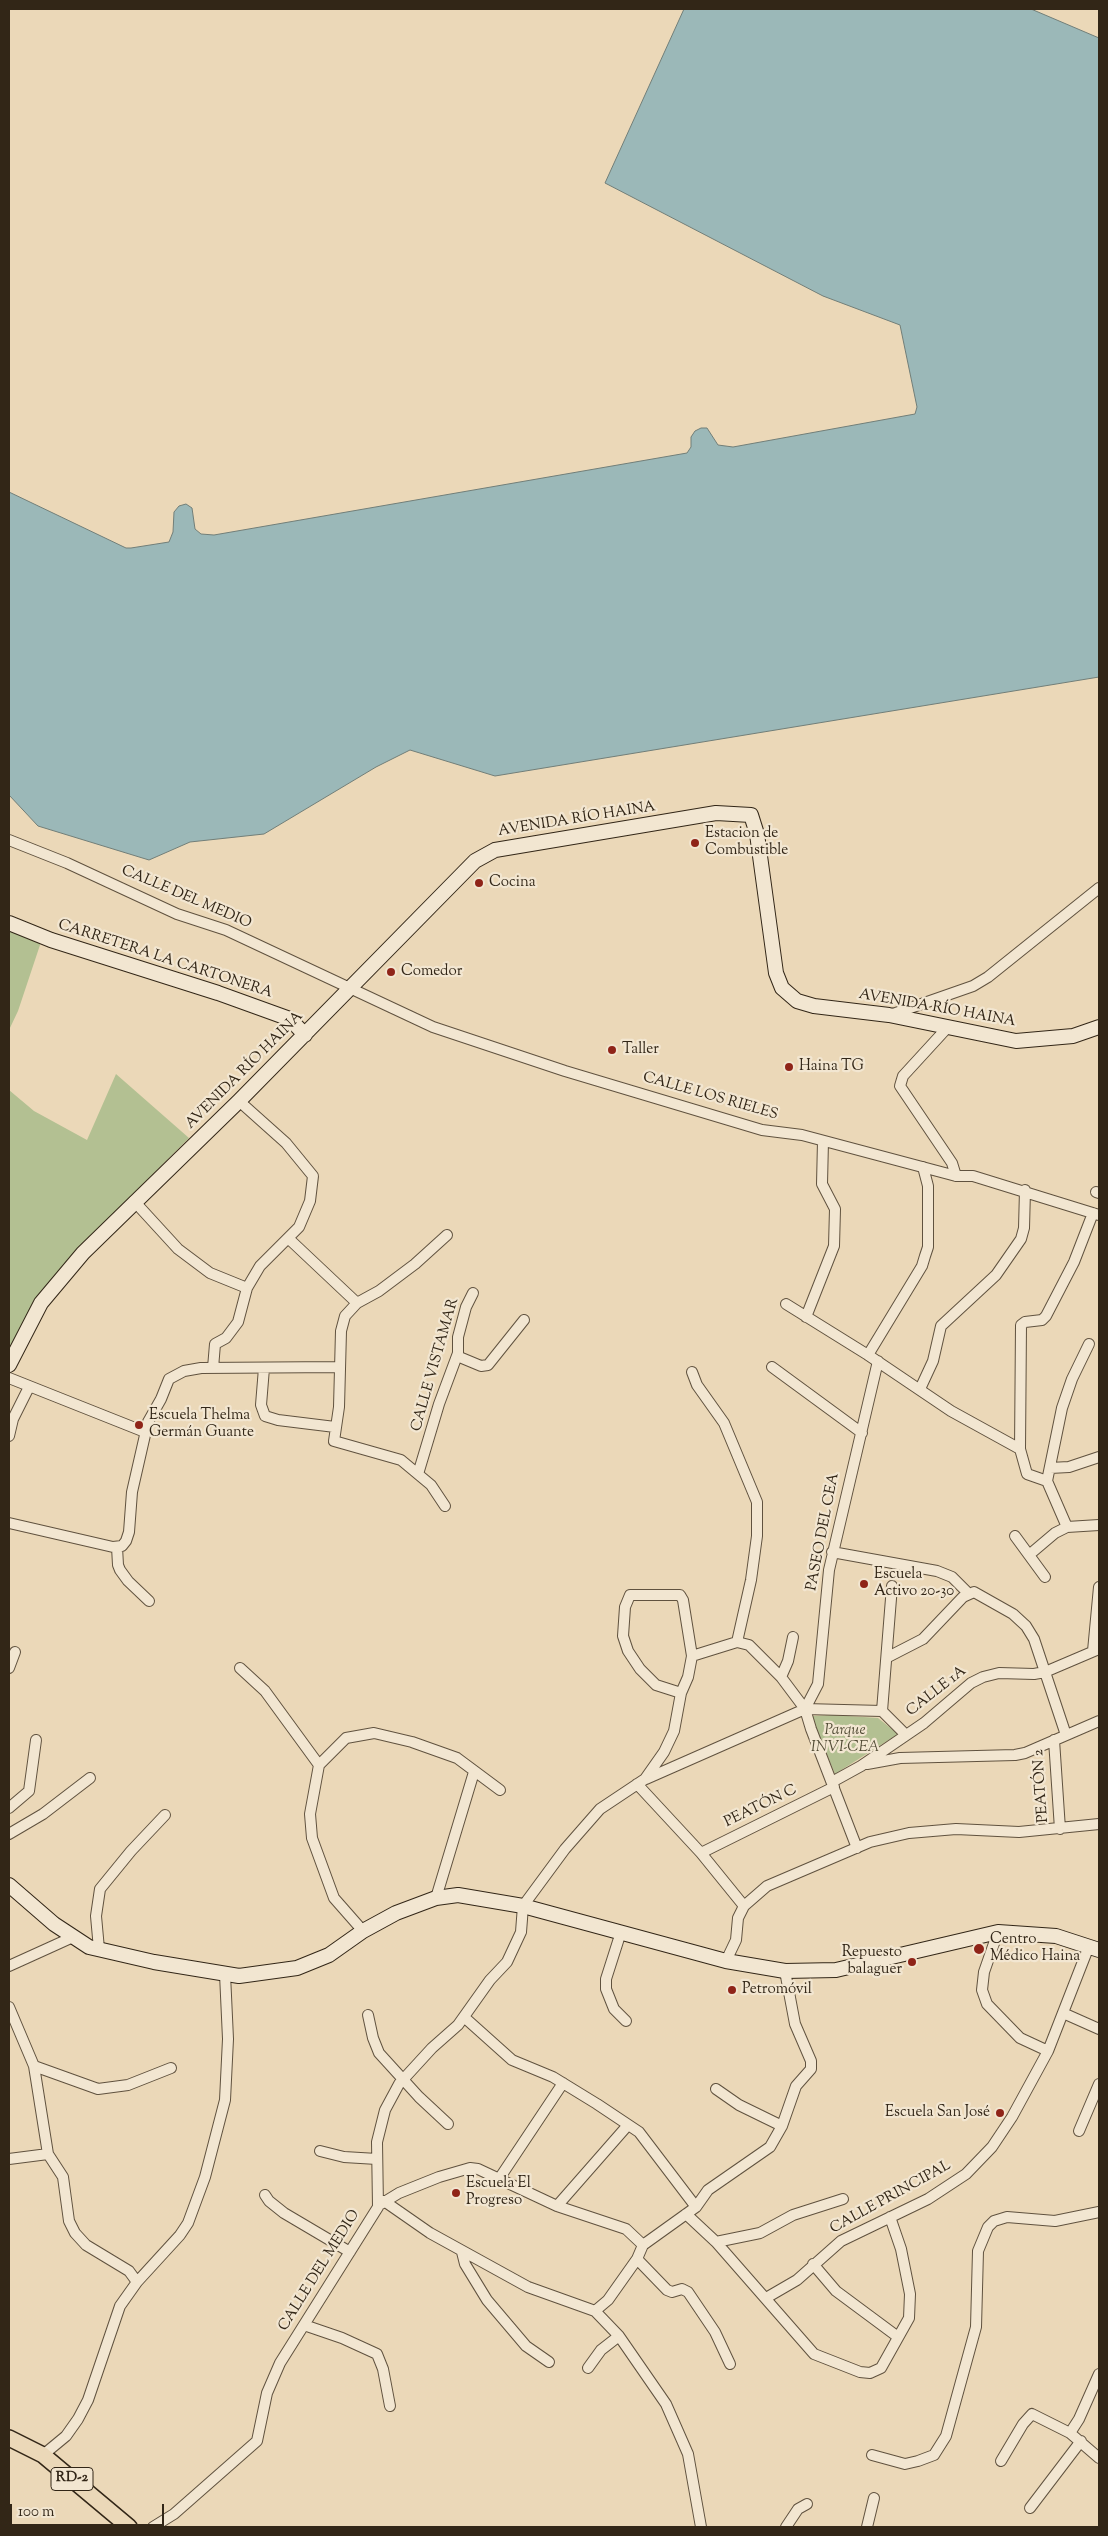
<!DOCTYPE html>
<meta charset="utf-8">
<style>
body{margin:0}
#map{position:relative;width:1108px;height:2536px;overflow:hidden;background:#ebd8b8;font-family:"Sorts Mill Goudy",serif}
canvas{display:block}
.frame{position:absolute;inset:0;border:10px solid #322617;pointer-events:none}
.scale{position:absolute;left:10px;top:2504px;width:154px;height:22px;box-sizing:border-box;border:2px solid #322617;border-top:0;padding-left:6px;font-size:15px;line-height:18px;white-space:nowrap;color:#322617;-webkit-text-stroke:4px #f2e6d1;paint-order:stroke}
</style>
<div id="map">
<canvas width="1108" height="2536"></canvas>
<div class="frame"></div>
<div class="scale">100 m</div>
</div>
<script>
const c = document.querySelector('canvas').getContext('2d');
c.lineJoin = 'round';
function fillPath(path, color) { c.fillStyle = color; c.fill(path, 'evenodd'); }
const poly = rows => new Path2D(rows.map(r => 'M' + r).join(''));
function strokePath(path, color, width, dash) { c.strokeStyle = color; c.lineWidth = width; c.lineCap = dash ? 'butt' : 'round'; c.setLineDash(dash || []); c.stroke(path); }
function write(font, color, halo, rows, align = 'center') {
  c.font = font + ' "Sorts Mill Goudy",serif'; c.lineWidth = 4.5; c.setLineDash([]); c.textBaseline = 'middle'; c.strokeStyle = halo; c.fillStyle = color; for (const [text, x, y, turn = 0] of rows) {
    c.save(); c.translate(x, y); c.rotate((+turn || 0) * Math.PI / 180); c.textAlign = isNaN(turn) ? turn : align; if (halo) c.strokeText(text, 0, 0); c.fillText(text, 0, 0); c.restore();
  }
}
fillPath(poly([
 [9,930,41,942,18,1011,9,1030],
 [116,1074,189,1138,79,1248,9,1351,9,1090,34,1111,87,1140],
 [833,1715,878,1718,898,1734,835,1774,811,1716]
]), '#b3c092');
const water = poly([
 [684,9,1031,9,1099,38,1099,677,495,776,410,750,376,767,264,834,190,842,149,860,38,826,9,795,9,492,126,548,131,548,169,542,173,532,174,512,179,506,186,504,192,508,195,529,201,534,214,535,687,453,691,447,691,437,695,431,701,428,707,428,718,445,733,447,915,414,917,407,900,325,823,296,605,183,684,9]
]);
fillPath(water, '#9bb8b8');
strokePath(water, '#717e78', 1);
const street = poly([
 [9,840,67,863,177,914,226,930,433,1027,565,1071,762,1130,802,1135,956,1176,973,1176,1099,1215],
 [890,1015,973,986,988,977,1099,888],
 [947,1028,903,1076,900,1086,952,1163,956,1176],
 [1096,1192,1099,1193],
 [134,1201,178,1249,210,1273,247,1288],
 [288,1238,357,1303],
 [786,1304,868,1355,951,1411,1020,1449],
 [806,1317,834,1246,835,1209,822,1184,823,1141],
 [868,1355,922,1266,925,1256,928,1247,928,1186,923,1167],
 [457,1356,481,1366,488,1365,524,1320],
 [772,1367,862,1433],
 [213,1368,215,1344,226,1338,238,1322,247,1288,260,1266,299,1227,310,1201,313,1176,286,1143,239,1101],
 [264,1368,261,1405,265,1416,278,1420,335,1427],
 [692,1372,697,1385,724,1423,757,1502,757,1536,751,1580,737,1642],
 [9,1378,145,1432],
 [920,1389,933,1361,941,1326,996,1275,1021,1239,1024,1228,1025,1190],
 [9,1436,13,1419,29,1387],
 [1050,1468,1069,1467,1099,1457],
 [418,1474,439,1404,458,1353,458,1337,466,1307,473,1293],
 [1047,1481,1027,1474,1020,1449,1021,1325,1025,1322,1042,1320,1046,1316,1074,1262,1093,1213],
 [445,1506,431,1485,401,1460,334,1441,339,1407,341,1331,345,1316,357,1303,379,1291,415,1264,447,1235],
 [9,1523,113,1547,122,1546,126,1541,129,1532,132,1492,148,1422,161,1399,169,1379,184,1371,201,1368,340,1367],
 [1067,1527,1047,1481,1062,1408,1072,1379,1089,1344],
 [1015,1536,1045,1577],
 [117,1547,118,1565,120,1570,128,1581,149,1601],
 [832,1552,937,1571,952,1577,968,1593],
 [1029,1555,1055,1533,1067,1527,1099,1525],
 [1093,1651,1099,1587],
 [692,1656,737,1642,749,1645,781,1677,805,1709,811,1729,857,1848],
 [888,1657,923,1639,963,1597,974,1592,1013,1614,1026,1626,1034,1639,1066,1735],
 [9,1668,15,1652],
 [240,1668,265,1691,319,1765],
 [781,1677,788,1661,793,1637],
 [805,1709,818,1684,829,1570,878,1361],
 [882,1711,892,1586],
 [1054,1740,1060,1829],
 [867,1764,900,1758,1015,1755,1025,1753,1099,1721],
 [646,1779,805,1709,882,1711,906,1735],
 [832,1782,861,1766,924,1723,971,1683,983,1677,999,1673,1034,1674,1045,1672,1099,1649],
 [637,1784,701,1853,744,1906],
 [9,1808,29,1791,36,1740],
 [9,1834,43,1814,90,1778],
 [701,1853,834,1787],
 [436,1898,474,1772],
 [363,1931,334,1898,312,1838,310,1814,319,1765,346,1738,374,1733,412,1742,457,1758,500,1790],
 [621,1932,606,1979,606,1989,614,2009,626,2021],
 [998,1932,984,1972,982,1990,987,2004,1020,2038,1048,2051],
 [99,1949,96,1916,100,1889,131,1851,165,1815],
 [726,1961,736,1940,738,1918,744,1906,767,1886,870,1842,909,1833,956,1829,1019,1832,1099,1824],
 [9,1966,73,1937],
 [9,2007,34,2066,48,2154,63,2177,69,2221,75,2233,86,2245,129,2271,137,2282],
 [1063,2013,1099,2029],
 [368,2015,373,2038,379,2053,419,2097,448,2124],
 [464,2017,512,2060,553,2077,597,2104,639,2132,696,2207],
 [34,2066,98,2089,128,2085,171,2068],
 [716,2089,739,2105,782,2126],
 [1079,2131,1099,2084],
 [320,2151,344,2157,377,2159],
 [9,2159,48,2154],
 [499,2179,563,2083],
 [265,2195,269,2201,284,2213,350,2252],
 [384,2201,430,2233,528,2287,595,2311,619,2336,666,2404,688,2454,701,2527],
 [381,2204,399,2193,439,2177,470,2168,478,2169,557,2206,626,2229,643,2245],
 [557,2206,628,2125],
 [686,2214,716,2242,814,2354,860,2372,870,2373,881,2368,909,2318,910,2294,901,2249,890,2217],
 [716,2242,760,2233,793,2215,843,2199],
 [462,2252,465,2264,487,2300,526,2346,549,2362],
 [637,2259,667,2290,672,2292,682,2289,688,2292,715,2332,730,2364],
 [813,2264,836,2291,898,2337],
 [766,2298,797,2280,841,2241,928,2199,966,2174,992,2147,1012,2117,1048,2051,1089,1946],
 [595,2311,608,2300,637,2259,643,2245,696,2207,708,2190,770,2147,782,2126,796,2086,811,2069,811,2061,795,2024,785,1971],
 [304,2325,342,2338,377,2354,383,2369,390,2406],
 [588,2368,601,2350,619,2336],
 [1070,2433,1079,2419,1099,2374],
 [43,2455,66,2436,78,2419,88,2400,120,2306,137,2282,180,2235,188,2223,205,2177,225,2100,228,2039,225,1974],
 [872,2455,905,2464,918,2461,934,2455,946,2436,976,2327,978,2251,988,2227,994,2221,1007,2217,1055,2221,1099,2212],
 [1001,2461,1023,2424,1032,2414,1070,2433,1099,2458],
 [1030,2508,1081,2441],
 [153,2527,174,2514,257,2441,267,2393,280,2363,378,2207,377,2142,385,2110,399,2084,432,2048,458,2025,490,1980,507,1962,521,1932,523,1906,565,1849,600,1809,645,1779,664,1752,674,1731,681,1693,688,1677,692,1656,683,1600,680,1595,630,1595,625,1607,623,1636,628,1651,640,1669,656,1685,681,1693],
 [786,2527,798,2509,807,2504],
 [867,2527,874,2498]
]);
const secondary = poly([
 [9,923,51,940,218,993,290,1019,305,1035],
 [9,1365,41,1303,83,1253,239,1101,475,861,495,850,716,813,751,815,757,834,776,973,782,988,797,1001,814,1006,889,1015,1016,1041,1073,1036,1099,1027],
 [9,1885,54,1924,89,1947,154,1962,239,1976,297,1968,329,1955,363,1931,396,1913,436,1898,458,1895,523,1906,726,1961,785,1971,836,1970,998,1932,1056,1936,1099,1950]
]);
const primary = poly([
 [9,2438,43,2455,129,2527]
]);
strokePath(street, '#60523f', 12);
strokePath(secondary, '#322617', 16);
strokePath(primary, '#322617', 18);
strokePath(street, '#f2e6d1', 10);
strokePath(secondary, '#f2e6d1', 14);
strokePath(primary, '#ebd8b8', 15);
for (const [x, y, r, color] of [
 [695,843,5,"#8f2418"],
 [479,883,5,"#8f2418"],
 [391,972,5,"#8f2418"],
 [612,1050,5,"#8f2418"],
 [789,1067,5,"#8f2418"],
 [139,1425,5,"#8f2418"],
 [864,1584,5,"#8f2418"],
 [979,1949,6,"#8f2418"],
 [912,1962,5,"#8f2418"],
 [732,1990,5,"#8f2418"],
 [1000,2113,5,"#8f2418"],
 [456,2193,5,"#8f2418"]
]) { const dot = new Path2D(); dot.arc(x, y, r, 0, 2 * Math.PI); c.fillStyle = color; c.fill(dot); strokePath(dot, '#f2e6d1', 2); }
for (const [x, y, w] of [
 [72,2479,42]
]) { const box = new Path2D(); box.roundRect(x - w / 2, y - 11.5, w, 23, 4); c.fillStyle = '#f2e6d1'; c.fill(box); strokePath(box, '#322617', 1); }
write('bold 14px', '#322617', null, [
 ["RD-2",72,2479]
]);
write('15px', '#322617', '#f2e6d1', [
 ["AVENIDA RÍO HAINA",577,820,-9],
 ["CALLE DEL MEDIO",186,898,23],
 ["CARRETERA LA CARTONERA",165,960,18],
 ["AVENIDA RÍO HAINA",937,1009,10],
 ["AVENIDA RÍO HAINA",245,1071,-45],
 ["CALLE LOS RIELES",710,1097,16],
 ["CALLE VISTAMAR",436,1365,-74],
 ["PASEO DEL CEA",824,1532,-79],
 ["CALLE 1A",937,1692,-38],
 ["PEATÓN 2",1042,1786,-94],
 ["PEATÓN C",761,1807,-26],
 ["CALLE PRINCIPAL",891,2198,-29],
 ["CALLE DEL MEDIO",320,2271,-58]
]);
write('15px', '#322617', '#f2e6d1', [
 ["Estacion de",705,834],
 ["Combustible",705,851],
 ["Cocina",489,883],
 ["Comedor",401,972],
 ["Taller",622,1050],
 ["Haina TG",799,1067],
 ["Escuela Thelma",149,1416],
 ["Germán Guante",149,1433],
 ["Escuela",874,1575],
 ["Activo 20-30",874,1592],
 ["Centro",990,1940],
 ["Médico Haina",990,1957],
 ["Repuesto",902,1953,"right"],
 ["balaguer",902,1970,"right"],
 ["Petromóvil",742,1990],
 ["Escuela San José",990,2113,"right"],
 ["Escuela El",466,2184],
 ["Progreso",466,2201]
], 'left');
write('italic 15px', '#524c36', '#f2e6d1', [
 ["Parque",845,1731],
 ["INVI-CEA",845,1748]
]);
</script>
